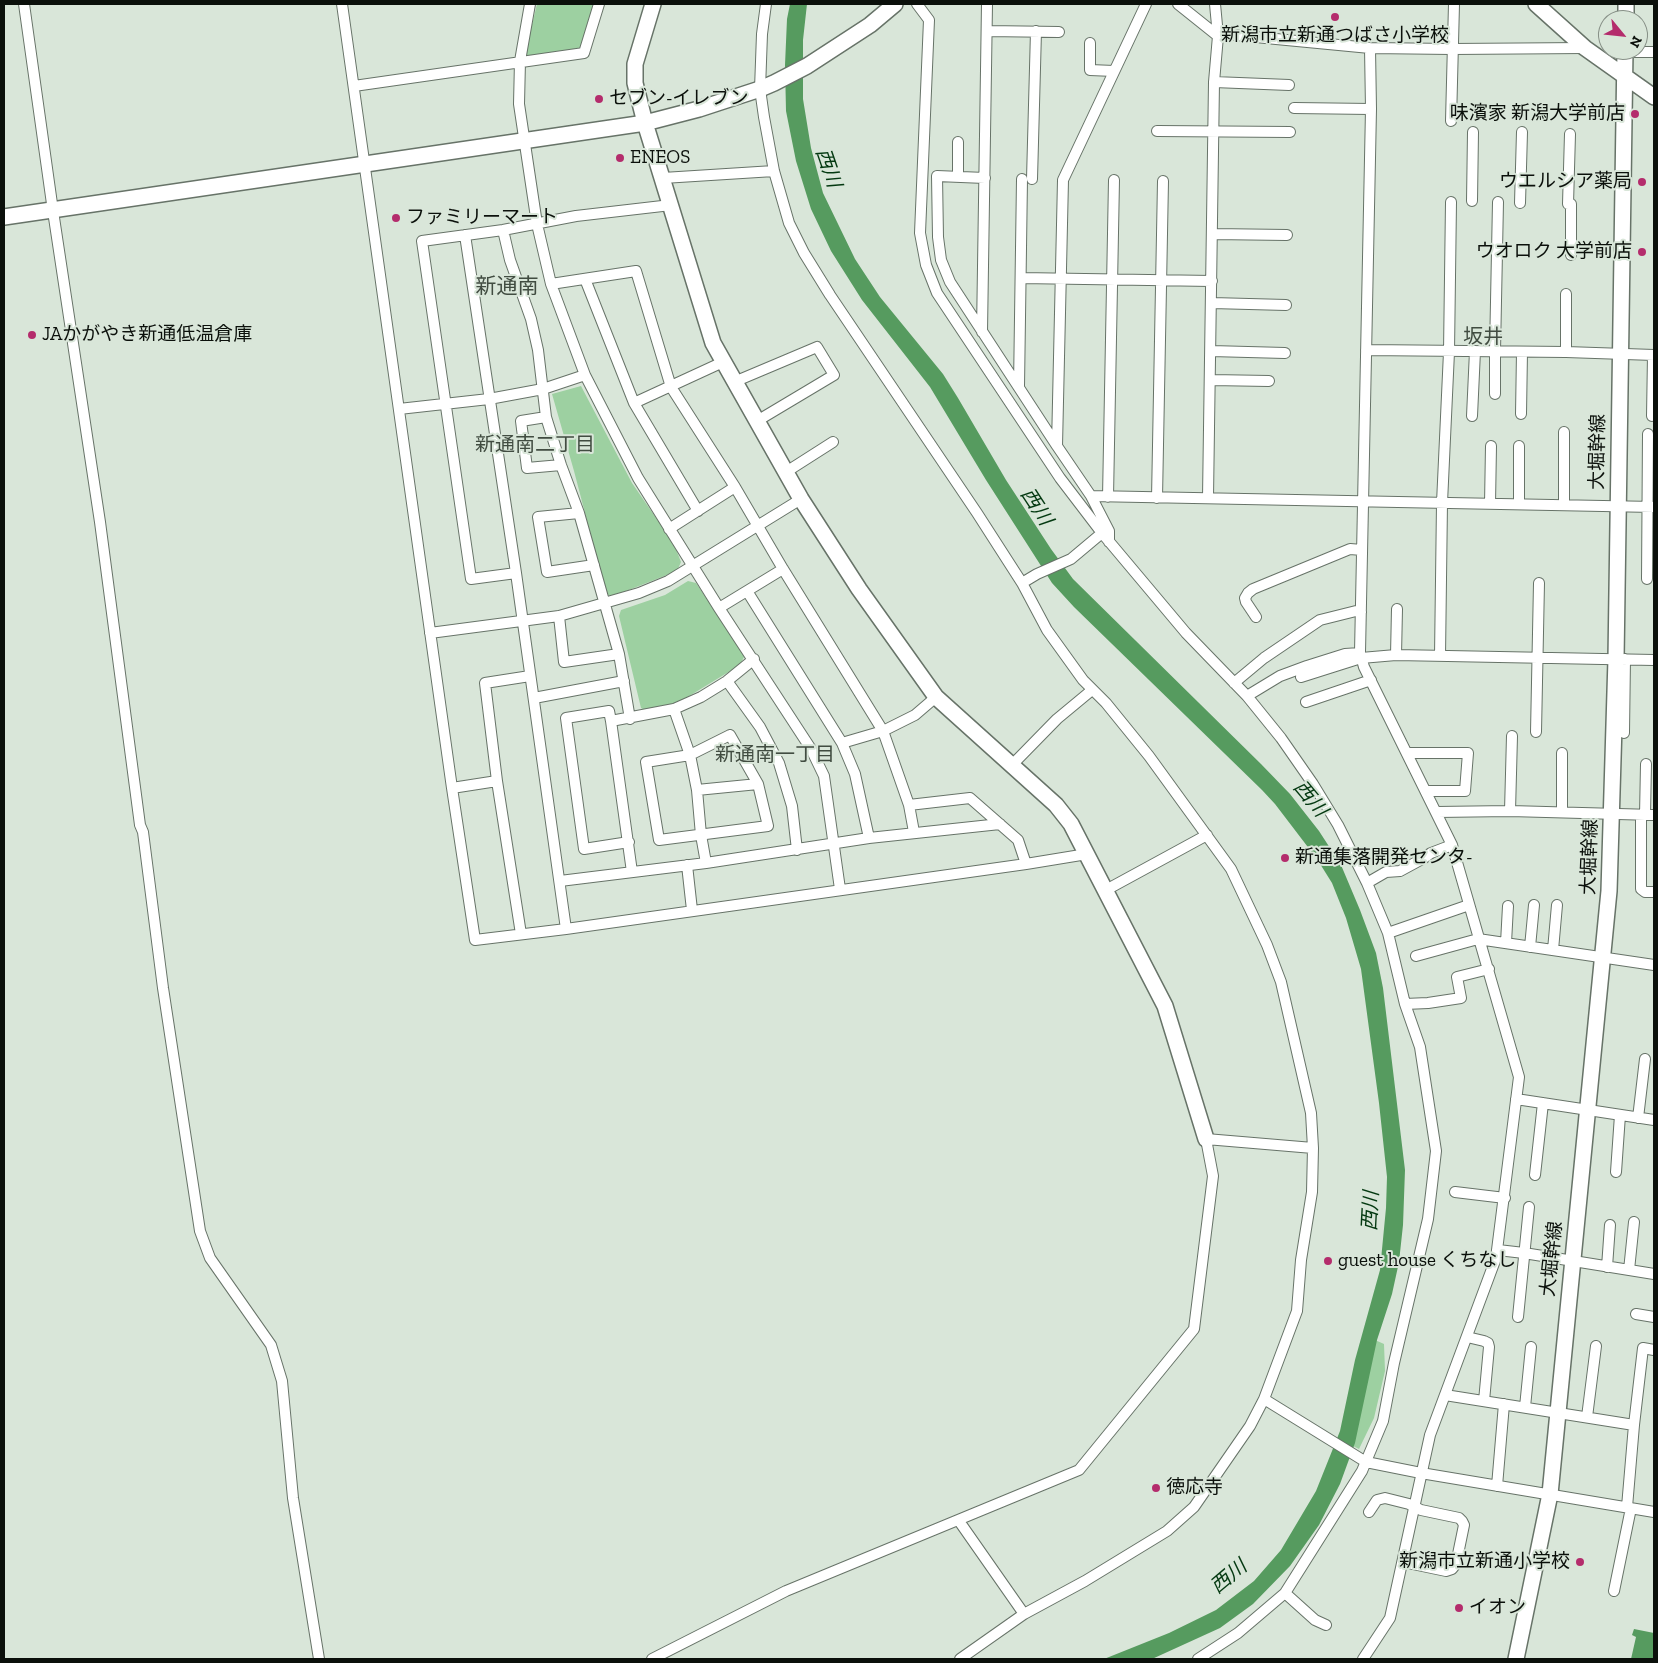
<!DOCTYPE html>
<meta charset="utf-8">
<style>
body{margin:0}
#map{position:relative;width:1658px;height:1663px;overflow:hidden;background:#d9e6d9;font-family:"Zilla Slab",serif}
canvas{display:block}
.frame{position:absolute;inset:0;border:5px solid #0b100b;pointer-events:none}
.north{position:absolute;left:1598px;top:10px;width:50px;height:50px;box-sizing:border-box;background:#d9e6d9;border:1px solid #879087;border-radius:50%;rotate:118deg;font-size:14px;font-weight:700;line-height:20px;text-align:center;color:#0b100b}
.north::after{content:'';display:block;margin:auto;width:18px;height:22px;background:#b42c6c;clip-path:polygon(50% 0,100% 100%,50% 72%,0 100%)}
</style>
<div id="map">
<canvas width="1658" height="1663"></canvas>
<div class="frame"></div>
<div class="north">N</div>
</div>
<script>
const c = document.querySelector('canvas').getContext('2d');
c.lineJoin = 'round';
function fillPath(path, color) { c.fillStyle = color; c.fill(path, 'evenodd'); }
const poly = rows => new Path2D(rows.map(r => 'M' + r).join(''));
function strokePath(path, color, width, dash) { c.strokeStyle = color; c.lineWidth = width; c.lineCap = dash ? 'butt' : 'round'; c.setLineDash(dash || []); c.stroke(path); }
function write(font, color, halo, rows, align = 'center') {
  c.font = font + ' "Zilla Slab","Noto Sans JP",serif'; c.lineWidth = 4; c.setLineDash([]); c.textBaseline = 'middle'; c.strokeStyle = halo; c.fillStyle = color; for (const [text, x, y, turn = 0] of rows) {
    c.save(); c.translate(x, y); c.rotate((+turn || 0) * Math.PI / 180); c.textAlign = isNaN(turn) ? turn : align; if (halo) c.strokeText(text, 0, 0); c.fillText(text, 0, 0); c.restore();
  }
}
fillPath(poly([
 [537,4,596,4,582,51,524,58],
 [581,386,632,483,674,544,681,562,677,571,611,597,606,593,574,471,552,394],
 [688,581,696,583,745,655,740,665,681,701,647,711,641,708,619,616,621,610,665,595],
 [1375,1340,1384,1344,1385,1371,1374,1418,1359,1449,1351,1445]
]), '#9dd0a1');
fillPath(poly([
 [790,4,807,4,803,40,803,99,811,148,823,193,855,259,880,297,943,374,958,398,1006,480,1051,549,1073,579,1261,764,1290,794,1319,831,1341,865,1360,910,1376,953,1383,988,1405,1170,1403,1225,1399,1262,1392,1294,1377,1340,1355,1443,1340,1484,1319,1525,1290,1566,1253,1604,1220,1628,1152,1659,1104,1659,1169,1633,1216,1610,1254,1581,1281,1550,1316,1491,1340,1431,1355,1360,1380,1270,1386,1208,1387,1177,1379,1103,1361,969,1346,918,1332,883,1317,859,1275,804,1262,790,1074,607,1052,583,986,480,930,387,862,300,831,251,811,209,796,161,786,111,785,65,787,19],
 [1634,1629,1654,1633,1654,1659,1631,1659,1636,1637,1632,1635]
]), '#569b5f');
const street = poly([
 [24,4,53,211,100,522,140,825,143,832,163,988,200,1231,210,1258,271,1345,282,1381,293,1498,319,1659],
 [342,4,452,788,475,940,566,929,1026,864,1087,854],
 [530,4,520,61,519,104,537,224,551,284,585,375,638,478,719,608,811,749,824,776,840,889],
 [766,4,762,34,760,89,764,117,774,171,789,223,804,253,830,295,977,513,1022,583,1047,630,1083,680,1106,703,1149,756,1231,869,1267,945,1281,982,1311,1113,1313,1148,1312,1192,1301,1260,1297,1311,1264,1399,1250,1426,1194,1507,1167,1531,1085,1581,1024,1614,960,1659],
 [917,4,929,20,920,233,926,265,937,293,1060,478,1102,533,1186,633,1247,696,1281,738,1313,784,1338,825,1367,883,1388,933,1405,1004,1420,1047,1436,1151,1428,1219,1394,1363,1383,1421,1362,1471,1285,1593,1238,1633,1198,1659],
 [1178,4,1218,36],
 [1215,4,1218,36],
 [987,31,1059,32],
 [1090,43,1090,70,1114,71],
 [1625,52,1654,52],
 [1214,82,1289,85],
 [354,86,584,53,599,4],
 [1294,108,1371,109],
 [1451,121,1454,4],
 [1157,131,1290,132],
 [958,142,958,177],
 [663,178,774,171],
 [985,178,937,176,938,237,941,260,950,282,1057,446],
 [1032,179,1036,31],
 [1472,201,1473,132],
 [1520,203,1522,132],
 [1568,204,1570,134],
 [503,230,510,260,531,319,538,350,546,417,561,465,579,513,619,654,630,719],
 [1213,234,1287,235],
 [465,235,516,573,566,929],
 [1571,255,1571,204],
 [1021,278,1212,281],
 [585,279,634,403,698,511],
 [551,284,636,271,671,387,735,487,783,569,883,731,909,805,914,832],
 [1212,303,1286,305],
 [982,332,987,4],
 [1366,350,1566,352,1654,355],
 [1211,351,1285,353],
 [1566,352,1566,294],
 [1211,380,1269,381],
 [734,382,817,347,834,375,757,421],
 [1019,387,1022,179],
 [1495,394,1495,351,1498,202],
 [634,403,723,362],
 [399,409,489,399,543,389,585,375],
 [1521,414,1522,352],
 [1472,416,1475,351],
 [1652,416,1653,355],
 [546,417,521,421,527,468,561,465],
 [1519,446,1519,504],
 [786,472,833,442],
 [1091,496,1654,507],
 [1108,497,1114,180],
 [1157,498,1163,181],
 [1208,498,1214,82,1218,36,1224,34,1370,48,1452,49,1585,48],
 [1490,504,1491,446],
 [1564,505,1564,432],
 [579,513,538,517,547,572,594,565],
 [669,529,735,487],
 [1109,542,1109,531,1091,496,1057,446,1063,180,1146,4],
 [516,573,471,579,422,241,503,230,576,216,671,205],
 [1647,579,1648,434],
 [1022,583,1037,574,1071,559,1102,533],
 [747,591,842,743,855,774,869,838],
 [719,608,783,569],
 [559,616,564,662,619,654],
 [1256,617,1246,602,1245,598,1248,593,1253,589,1350,549,1362,550],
 [430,633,559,616,639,593,668,581,801,499],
 [1396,655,1397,609],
 [1440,656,1442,503,1449,352,1451,202],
 [1301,677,1361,658,1396,655,1654,660],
 [727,681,760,727,779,763,792,806,797,850],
 [1234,683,1264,658,1320,620,1356,611,1361,612],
 [1247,696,1280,676,1307,666,1345,654,1360,653],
 [534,698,624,681],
 [1306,702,1371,680],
 [674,709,690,755,697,790,701,835,706,863],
 [611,721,609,711,566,718,584,849,629,842],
 [1536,732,1539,583],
 [1624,733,1625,659],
 [730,735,758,784,768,826,659,840,646,762,690,755,730,735],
 [842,743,883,731,915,715,936,697],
 [1408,753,1468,753,1465,791,1427,791],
 [1012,765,1057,719,1092,690],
 [452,788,497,781],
 [697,790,758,784],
 [909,805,970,798,1018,840,1026,864],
 [1510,811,1512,736],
 [1562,811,1562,753],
 [1437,812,1510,811,1654,815],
 [1641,815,1641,889,1645,892,1654,892],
 [1645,815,1646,764],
 [687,865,692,910],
 [632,872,611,721,674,709,701,697,727,681,754,659],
 [560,881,706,863,869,838,1000,824],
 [1367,883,1386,872,1400,871,1424,858,1431,853,1452,845],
 [1106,890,1207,835],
 [1388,933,1469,905],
 [521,934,497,781,485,683,530,676],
 [1506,943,1508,906],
 [1530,947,1534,905],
 [1553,950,1557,905],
 [1416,956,1478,939,1654,965],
 [1405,1004,1428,1003,1461,998,1457,977,1489,969],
 [1516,1099,1654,1120],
 [1638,1118,1645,1059],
 [1616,1172,1620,1115],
 [1535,1175,1543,1103],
 [1455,1192,1505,1198],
 [1498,1250,1524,1253,1654,1274],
 [1607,1267,1610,1225],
 [1629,1270,1634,1222],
 [1636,1314,1654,1317],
 [1518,1317,1529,1207],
 [1467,1337,1484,1341,1488,1343,1489,1347,1484,1401],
 [1445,1395,1634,1425,1643,1348,1654,1350],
 [1264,1399,1366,1462,1421,1473,1654,1512],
 [1525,1407,1531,1347],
 [1587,1417,1596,1346],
 [1497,1486,1504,1404],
 [1627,1507,1634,1425],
 [1369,1512,1377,1500,1385,1498,1409,1504,1421,1510,1459,1518,1462,1521,1464,1525,1456,1564,1452,1569,1446,1571,1403,1562],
 [959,1521,1024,1614],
 [1614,1591,1631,1508],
 [1285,1593,1315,1620,1326,1625],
 [652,1659,786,1591,1079,1470,1194,1329,1213,1176,1206,1139,1313,1148],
 [1363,1659,1390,1618,1430,1435,1496,1258,1519,1077,1452,845,1364,667,1360,653,1371,109,1370,48]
]);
const secondary = poly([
 [653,4,635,64,635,83,645,123,713,343,801,499,859,589,936,697,1056,805,1071,824,1165,1006,1206,1139],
 [1536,4,1585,48,1654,97],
 [1626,20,1626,4],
 [4,217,645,123,699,109,760,89,774,83,807,66,870,25,895,4],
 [1516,1659,1550,1494,1609,891,1616,659,1625,50]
]);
strokePath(street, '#677368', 12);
strokePath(secondary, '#677368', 18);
strokePath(street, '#fff', 10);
strokePath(secondary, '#fff', 15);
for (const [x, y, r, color] of [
 [1335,17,5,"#b42c6c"],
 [599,99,5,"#b42c6c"],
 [1635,114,5,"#b42c6c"],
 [620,158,5,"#b42c6c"],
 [1642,182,5,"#b42c6c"],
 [396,218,5,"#b42c6c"],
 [1642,252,5,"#b42c6c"],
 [32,335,5,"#b42c6c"],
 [1285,858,5,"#b42c6c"],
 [1328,1261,5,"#b42c6c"],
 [1156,1488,5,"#b42c6c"],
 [1580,1562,5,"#b42c6c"],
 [1459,1608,5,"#b42c6c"]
]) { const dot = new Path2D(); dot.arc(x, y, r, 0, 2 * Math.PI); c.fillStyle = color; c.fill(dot); strokePath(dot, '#d9e6d9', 2); }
write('19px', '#0b100b', '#d9e6d9', [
 ["新潟市立新通つばさ小学校",1335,36,"center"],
 ["セブン-イレブン",609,99],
 ["味濱家 新潟大学前店",1625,114,"right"],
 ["ENEOS",630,158],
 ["ウエルシア薬局",1632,182,"right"],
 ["ファミリーマート",406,218],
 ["ウオロク 大学前店",1632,252,"right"],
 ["JAかがやき新通低温倉庫",42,335],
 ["新通集落開発センタ-",1295,858],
 ["guest house くちなし",1338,1261],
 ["徳応寺",1166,1488],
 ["新潟市立新通小学校",1570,1562,"right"],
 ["イオン",1469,1608]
], 'left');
write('19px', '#0b100b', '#d9e6d9', [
 ["大堀幹線",1598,452,-89],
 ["大堀幹線",1590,857,-88],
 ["大堀幹線",1552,1259,-84]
]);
write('italic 20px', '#043911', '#d9e6d9', [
 ["西川",828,168,71],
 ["西川",1036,507,57],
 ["西川",1310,799,50],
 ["西川",1371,1211,-87],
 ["西川",1229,1577,-40]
]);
write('20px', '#414c41', '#d9e6d9', [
 ["坂井",1483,337],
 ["新通南二丁目",535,445],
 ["新通南一丁目",775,755]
]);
write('21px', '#414c41', '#d9e6d9', [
 ["新通南",507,287]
]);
</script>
